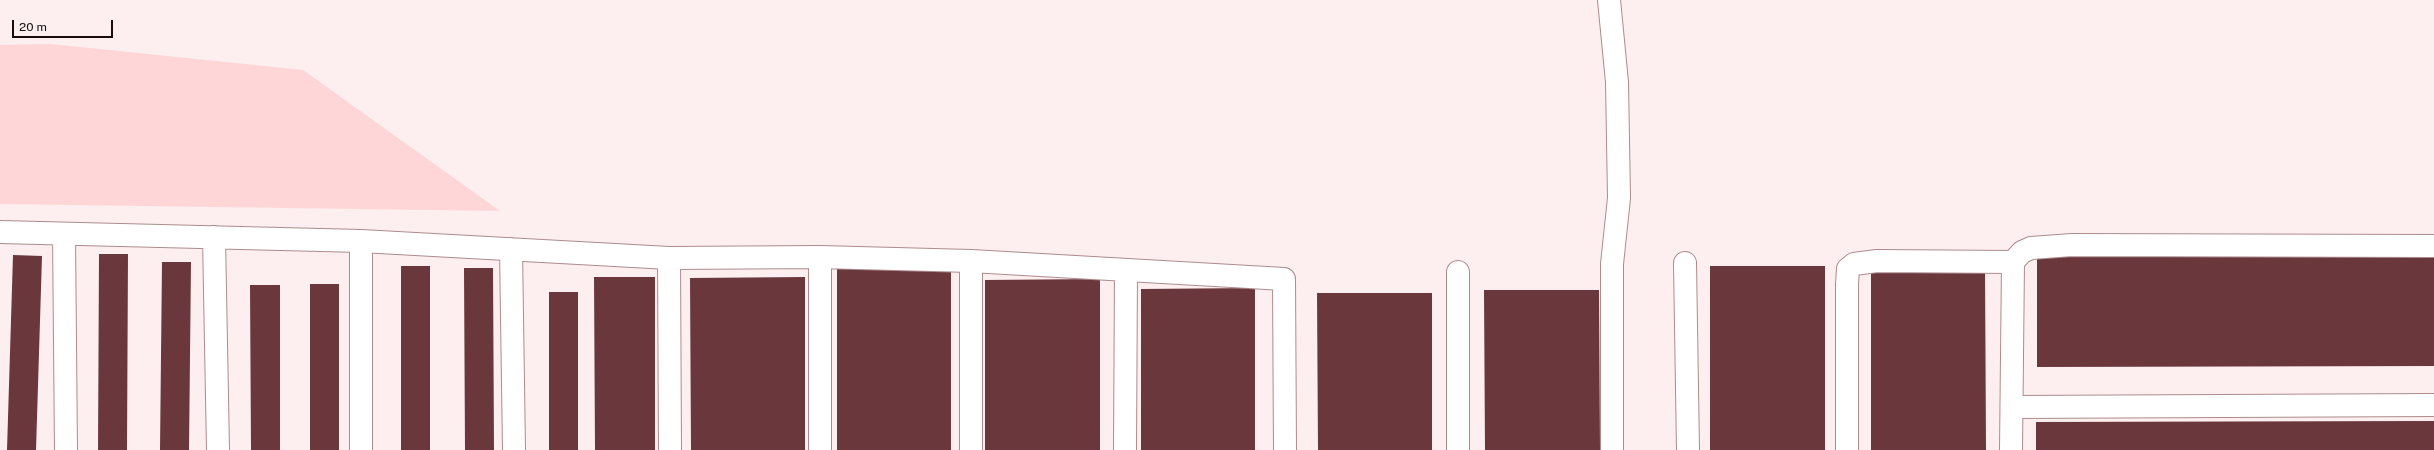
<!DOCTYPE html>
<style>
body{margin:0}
#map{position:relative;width:2434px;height:450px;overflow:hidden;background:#fdeeef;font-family:"Public Sans",sans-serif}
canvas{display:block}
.scale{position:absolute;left:12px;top:20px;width:101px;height:18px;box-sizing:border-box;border:2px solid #180c0d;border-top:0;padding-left:5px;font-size:12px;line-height:14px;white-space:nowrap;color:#180c0d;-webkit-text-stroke:3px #fdeeef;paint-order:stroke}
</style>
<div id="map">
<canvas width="2434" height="450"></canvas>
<div class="scale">20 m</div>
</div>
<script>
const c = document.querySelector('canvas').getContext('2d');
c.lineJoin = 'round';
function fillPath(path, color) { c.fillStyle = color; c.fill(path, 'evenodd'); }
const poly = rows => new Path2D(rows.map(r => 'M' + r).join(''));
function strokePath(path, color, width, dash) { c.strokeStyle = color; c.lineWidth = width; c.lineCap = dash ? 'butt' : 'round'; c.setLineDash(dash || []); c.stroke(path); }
fillPath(poly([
 [51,44,303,70,500,211,0,204,0,45]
]), '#fed6d8');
fillPath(poly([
 [2434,251,2434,366,2037,367,2037,252],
 [99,254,128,254,127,450,98,450],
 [13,255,42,256,36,450,7,450],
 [162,262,191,262,189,450,160,450],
 [401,266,430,266,430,450,401,450],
 [951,266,951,450,837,450,837,267],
 [1710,266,1825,266,1825,450,1710,450],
 [1871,266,1985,266,1986,450,1871,450],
 [464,268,493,268,494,450,465,450],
 [594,277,655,277,655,450,595,450],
 [805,277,805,450,691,450,690,278],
 [1100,279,1100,450,985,450,985,280],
 [310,284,339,284,339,450,310,450],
 [250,285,280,285,280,450,251,450],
 [1255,288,1255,450,1141,450,1141,289],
 [1484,290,1599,290,1600,450,1485,450],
 [549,292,578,292,578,450,549,450],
 [1317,293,1432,293,1432,450,1318,450],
 [2428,421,2434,421,2434,450,2036,450,2036,422]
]), '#6a373c');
const minor = poly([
 [1609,0,1617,82,1619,198,1612,264,1612,450],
 [0,232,361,241,669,258,820,257,971,261,1284,279,1285,450],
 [64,235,66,450],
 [214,237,218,450],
 [511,249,514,450],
 [820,257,820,450],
 [669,258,670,450],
 [1685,263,1688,450],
 [2013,407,2434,405],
 [361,450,361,241],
 [971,450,971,261],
 [1125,450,1126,271],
 [1458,450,1458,272],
 [1847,450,1847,284,1848,269,1854,264,1877,261,2013,262,2022,252,2031,248,2072,245,2434,246],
 [2011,450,2013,262]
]);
strokePath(minor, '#ad8c8e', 24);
strokePath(minor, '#fff', 22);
</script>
